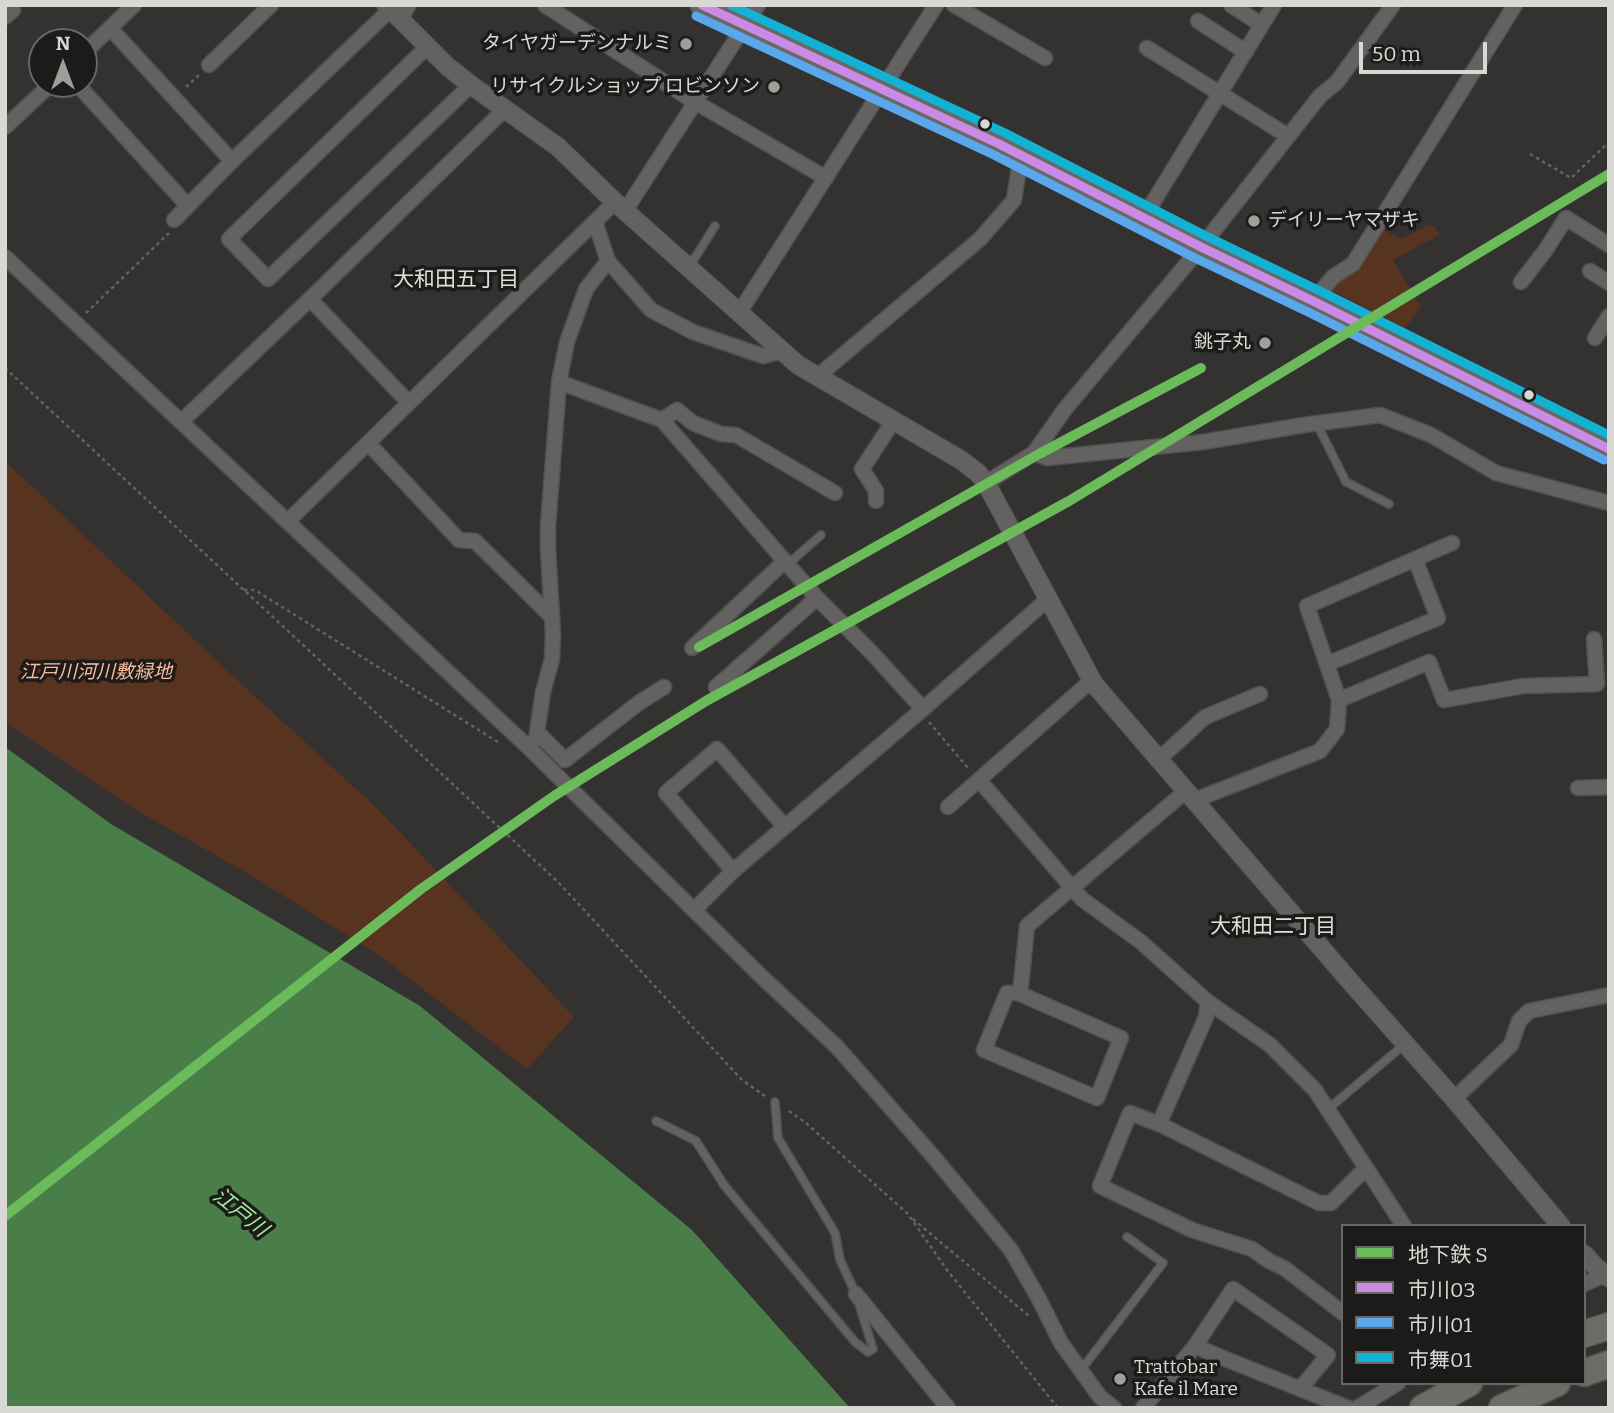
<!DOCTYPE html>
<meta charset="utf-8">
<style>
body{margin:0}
#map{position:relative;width:1614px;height:1413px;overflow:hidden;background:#333230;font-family:Bitter,"Noto Sans JP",serif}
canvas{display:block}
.frame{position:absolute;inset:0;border:7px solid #d8d8d5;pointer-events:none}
.legend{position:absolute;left:1341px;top:1224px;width:245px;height:161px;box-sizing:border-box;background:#1c1b19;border:2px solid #676764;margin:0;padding:9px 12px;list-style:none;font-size:21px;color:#d8d8d5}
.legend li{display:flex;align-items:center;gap:14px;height:35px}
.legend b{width:35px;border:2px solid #676764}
.north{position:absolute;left:28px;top:28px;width:70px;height:70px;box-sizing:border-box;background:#1c1b19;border:2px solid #676764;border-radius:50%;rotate:0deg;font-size:19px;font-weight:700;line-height:28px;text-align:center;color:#d8d8d5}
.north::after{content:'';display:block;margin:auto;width:24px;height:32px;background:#9e9e9b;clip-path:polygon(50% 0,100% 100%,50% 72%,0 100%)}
.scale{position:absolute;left:1359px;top:42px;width:128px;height:32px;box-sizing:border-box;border:4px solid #d8d8d5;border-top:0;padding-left:9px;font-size:21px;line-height:24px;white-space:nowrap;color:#d8d8d5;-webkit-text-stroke:5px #1c1b19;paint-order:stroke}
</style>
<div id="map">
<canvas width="1614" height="1413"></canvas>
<div class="frame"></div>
<ul class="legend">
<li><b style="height:9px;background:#6cbb5a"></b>地下鉄 S</li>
<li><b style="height:9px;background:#ca8be6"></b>市川03</li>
<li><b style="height:9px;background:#5aa8eb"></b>市川01</li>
<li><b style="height:9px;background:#13b2d5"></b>市舞01</li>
</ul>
<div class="north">N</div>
<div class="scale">50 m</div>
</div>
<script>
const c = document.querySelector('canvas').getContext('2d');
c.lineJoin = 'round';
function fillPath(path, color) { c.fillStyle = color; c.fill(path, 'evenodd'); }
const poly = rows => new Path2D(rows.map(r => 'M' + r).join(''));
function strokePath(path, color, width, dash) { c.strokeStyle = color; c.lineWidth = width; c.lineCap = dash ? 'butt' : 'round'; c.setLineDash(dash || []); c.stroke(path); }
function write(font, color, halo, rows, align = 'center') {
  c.font = font + ' Bitter,"Noto Sans JP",serif'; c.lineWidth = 7; c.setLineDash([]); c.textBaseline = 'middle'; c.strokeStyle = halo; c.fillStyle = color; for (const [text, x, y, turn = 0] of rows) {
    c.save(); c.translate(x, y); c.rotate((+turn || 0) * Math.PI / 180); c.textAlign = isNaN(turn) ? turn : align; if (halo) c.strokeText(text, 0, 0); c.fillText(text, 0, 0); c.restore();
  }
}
fillPath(poly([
 [1428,225,1435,226,1439,235,1393,260,1421,307,1405,328,1330,290,1381,229,1402,239],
 [5,461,248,690,379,810,574,1017,527,1069,376,953,245,872,136,810,5,722]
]), '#583320');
fillPath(poly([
 [5,747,111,824,420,1006,692,1230,850,1408,5,1408]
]), '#4a7e49');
const service = poly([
 [689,267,715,226],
 [1317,424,1346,482,1389,504],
 [788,564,821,535],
 [1328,1109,1405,1044],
 [656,1121,696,1141,724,1185,855,1342,868,1352,873,1349,856,1294,840,1260,835,1233,778,1138,775,1102],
 [1081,1370,1163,1263,1127,1237]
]);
const minor = poly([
 [545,5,695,102,826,178],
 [954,5,1045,58],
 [1231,5,1262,25],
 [5,17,13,10,8,5],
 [400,19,409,5],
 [1198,21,1246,52],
 [110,28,232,161],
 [427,47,229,239,268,279,471,85],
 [1147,48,1288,136],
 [84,53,134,5],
 [209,65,271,5],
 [77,84,188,206],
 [5,127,51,84],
 [625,211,758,5],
 [1144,217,1274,5],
 [174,220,232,161,391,9],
 [595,222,608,261,651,310,693,332,763,356,782,351],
 [5,257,527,746,762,977,838,1048,932,1155,1011,1250,1039,1299,1061,1343,1100,1397,1114,1408],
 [1590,271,1609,283],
 [1521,282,1545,251,1566,218,1609,245],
 [310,299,409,403],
 [1313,301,1333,277,1353,264,1515,5],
 [739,313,936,5],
 [1595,338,1609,316],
 [818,376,980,239,1014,200,1021,155],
 [559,382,662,420,817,598,871,652,923,709],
 [662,420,677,410,693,423,721,434,736,435,835,493],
 [182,421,310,299,505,109],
 [368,443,459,540,475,541,552,617],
 [1034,453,1047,458,1203,442,1304,425,1380,415,1431,435,1496,473,1609,503],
 [986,483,1034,453,1065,409,1201,247,1320,96,1337,82,1393,5],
 [876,501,876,491,862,469,894,420],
 [288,521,615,202],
 [692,648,785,561],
 [1327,664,1438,618,1415,559],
 [716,687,817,598],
 [1339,700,1429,662,1444,700,1523,686,1597,684,1594,639],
 [537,732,565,760,640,702,664,687],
 [527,746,536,739,543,692,552,659,553,634,548,549,548,526,559,382,567,342,586,289,608,261],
 [1158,760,1205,717,1260,694],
 [979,780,1082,899,1141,942,1208,1002,1206,1017,1159,1124,1319,1203,1331,1203,1366,1168],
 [1578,788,1609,787],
 [1195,800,1320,751,1337,729,1339,700,1307,606,1452,543],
 [948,807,1092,680],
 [733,871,666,793,717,749,785,827],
 [700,904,733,871,923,709,1048,599],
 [1018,993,1121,1038,1097,1098,984,1050,1007,993,1018,993,1021,985,1027,926,1186,791],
 [1208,1002,1270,1045,1315,1090,1404,1226],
 [1454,1099,1511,1045,1519,1021,1529,1011,1609,995],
 [1159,1124,1130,1113,1100,1186,1192,1230,1252,1249,1269,1261,1284,1268,1343,1313],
 [1584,1284,1604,1275],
 [856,1294,948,1408],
 [1195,1346,1233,1289,1328,1355,1301,1388],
 [1143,1408,1195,1346,1228,1360,1348,1408],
 [1357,1408,1398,1383]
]);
const tertiary = poly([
 [386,5,448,67,471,85,558,147,615,202,798,365,961,460,978,473,986,483,1094,684,1348,979,1454,1099,1561,1226],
 [1584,1254,1595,1266,1609,1278]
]);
const secondary = poly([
 [701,5,999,144,1201,247,1313,301,1609,449]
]);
const motorway = poly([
 [1584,1334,1609,1326],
 [1584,1373,1609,1364],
 [1423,1408,1469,1383],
 [1502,1408,1557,1383]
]);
strokePath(service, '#50504e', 10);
strokePath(minor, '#50504e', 17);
strokePath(tertiary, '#50504e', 20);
strokePath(secondary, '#50504e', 24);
strokePath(motorway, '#50504e', 29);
strokePath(poly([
 [186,87,199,75],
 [1530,154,1571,178,1609,142],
 [86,313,169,233],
 [5,368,558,882,742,1080,765,1096],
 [244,590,255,590,501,744],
 [929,722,968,768],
 [789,1111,806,1123,908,1214,947,1270,1058,1408],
 [913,1219,1029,1316],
 [1607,1408,1609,1407]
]), '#636362', 2.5, [3.5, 3.5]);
strokePath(service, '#636261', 7);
strokePath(minor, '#636261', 14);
strokePath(tertiary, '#636261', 18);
strokePath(secondary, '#696865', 21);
strokePath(motorway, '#6c6e66', 26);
strokePath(poly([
 [702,5,999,144,1201,247,1313,301,1609,449]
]), '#ca8be6', 9);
strokePath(poly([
 [696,16,994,155,1195,258,1308,312,1604,460]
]), '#5aa8eb', 9);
strokePath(poly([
 [731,5,1005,133,1206,236,1318,290,1609,435]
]), '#13b2d5', 9);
strokePath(poly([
 [699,647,1039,454,1201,368],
 [5,1216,421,889,554,796,706,701,1069,501,1609,174]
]), '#6cbb5a', 10);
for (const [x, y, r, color] of [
 [686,44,7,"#9e9e9b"],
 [774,87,7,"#9e9e9b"],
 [985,124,6,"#d8d8d5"],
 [1254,221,7,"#9e9e9b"],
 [1265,343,7,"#9e9e9b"],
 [1529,395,6,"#d8d8d5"],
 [1120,1379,7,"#9e9e9b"]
]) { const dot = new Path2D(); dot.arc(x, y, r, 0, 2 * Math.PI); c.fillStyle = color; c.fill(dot); strokePath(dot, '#1c1b19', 2.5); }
write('19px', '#d8d8d5', '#1c1b19', [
 ["タイヤガーデンナルミ",672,44],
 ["リサイクルショップ ロビンソン",760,87],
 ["デイリーヤマザキ",1268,221,"left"],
 ["銚子丸",1251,343],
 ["Trattobar",1134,1368,"left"],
 ["Kafe il Mare",1134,1390,"left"]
], 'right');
write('italic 19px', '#f9ba9d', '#1c1b19', [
 ["江戸川河川敷緑地",96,673]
]);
write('21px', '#e0ded9', '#1c1b19', [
 ["大和田五丁目",456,280],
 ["大和田二丁目",1273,927]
]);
write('italic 21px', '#9ff09c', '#1c1b19', [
 ["江戸川",240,1213,39]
]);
</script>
